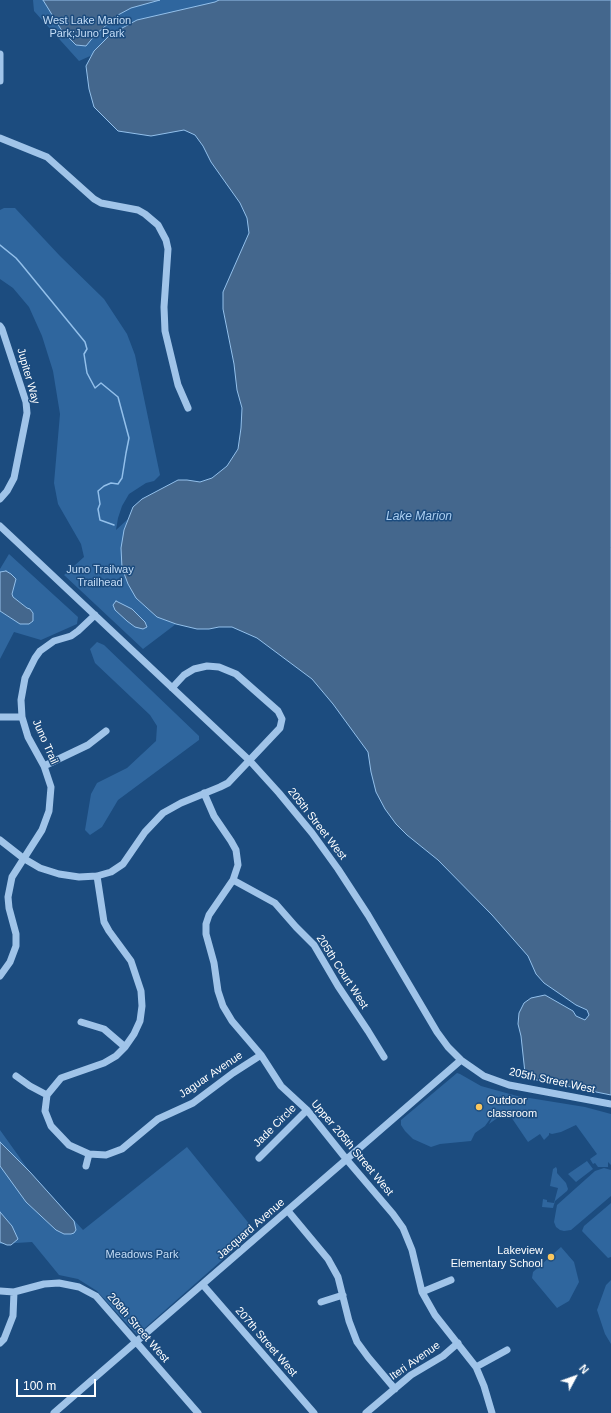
<!DOCTYPE html>
<style>
body{margin:0}
#map{position:relative;width:611px;height:1413px;overflow:hidden;background:#1c4c7f;font-family:Helvetica,sans-serif}
canvas{display:block}
.north{position:absolute;left:555px;top:1357px;width:40px;height:40px;-webkit-text-stroke:3px #1c4c7f;paint-order:stroke;rotate:49deg;font-size:11px;font-weight:700;line-height:16px;text-align:center;color:#fff}
.north::after{content:'';display:block;margin:auto;width:14px;height:18px;background:#fff;clip-path:polygon(50% 0,100% 100%,50% 72%,0 100%)}
.scale{position:absolute;left:16px;top:1379px;width:80px;height:18px;box-sizing:border-box;border:2px solid #fff;border-top:0;padding-left:5px;font-size:12px;line-height:14px;white-space:nowrap;color:#fff;-webkit-text-stroke:3px #1c4c7f;paint-order:stroke}
</style>
<div id="map">
<canvas width="611" height="1413"></canvas>
<div class="north">N</div>
<div class="scale">100 m</div>
</div>
<script>
const c = document.querySelector('canvas').getContext('2d');
c.lineJoin = 'round';
function fillPath(path, color) { c.fillStyle = color; c.fill(path, 'evenodd'); }
const poly = rows => new Path2D(rows.map(r => 'M' + r).join(''));
function strokePath(path, color, width, dash) { c.strokeStyle = color; c.lineWidth = width; c.lineCap = dash ? 'butt' : 'round'; c.setLineDash(dash || []); c.stroke(path); }
function write(font, color, halo, rows, align = 'center') {
  c.font = font + ' Helvetica,sans-serif'; c.lineWidth = 3; c.setLineDash([]); c.textBaseline = 'middle'; c.strokeStyle = halo; c.fillStyle = color; for (const [text, x, y, turn = 0] of rows) {
    c.save(); c.translate(x, y); c.rotate((+turn || 0) * Math.PI / 180); c.textAlign = isNaN(turn) ? turn : align; if (halo) c.strokeText(text, 0, 0); c.fillText(text, 0, 0); c.restore();
  }
}
fillPath(poly([
 [33,0,234,0,162,24,79,61,34,11],
 [4,208,15,208,60,256,104,299,127,334,135,355,160,475,154,481,146,483,129,494,122,506,118,518,116,530,128,519,124,530,157,617,176,624,143,649,64,575,84,557,81,544,58,504,54,483,60,414,53,371,42,336,29,307,13,288,0,279,0,210],
 [9,554,78,617,77,624,41,640,14,632,0,659,0,611,20,624,27,608,13,597,12,594,13,585,6,571,0,572,0,569],
 [97,642,104,645,199,736,199,740,118,800,102,827,90,835,85,830,91,794,97,783,127,768,156,741,157,726,150,715,95,663,90,649],
 [457,1073,460,1074,481,1086,517,1096,585,1107,611,1114,611,1165,608,1162,608,1167,598,1167,595,1163,593,1164,590,1159,597,1154,576,1125,561,1132,552,1134,549,1133,549,1135,544,1140,540,1134,528,1142,507,1111,489,1124,492,1118,490,1119,485,1126,475,1133,471,1141,440,1144,431,1147,413,1139,405,1131,401,1125,401,1120],
 [0,1130,30,1172,83,1230,187,1147,255,1231,137,1335,97,1291,78,1279,59,1275,32,1242,0,1244],
 [587,1161,593,1169,576,1182,568,1174],
 [556,1167,557,1169,557,1173,566,1183,568,1189,567,1191,555,1201,553,1208,542,1207,543,1199,547,1200,547,1202,554,1203,558,1188,550,1186,553,1169],
 [604,1168,611,1170,611,1196,571,1230,564,1231,560,1230,556,1227,554,1222,557,1205,595,1171],
 [611,1203,611,1257,608,1258,582,1231,584,1226],
 [561,1247,574,1262,579,1282,569,1301,557,1308,532,1278,533,1272],
 [611,1280,611,1344,605,1334,597,1310,606,1285]
]), '#2f669e');
const water = poly([
 [43,0,160,0,131,8,118,15,95,35,86,46,76,45,62,31,43,0],
 [219,0,611,0,611,1095,527,1078,525,1073,521,1036,518,1024,519,1013,524,1003,531,998,545,995,573,1011,576,1016,585,1020,589,1015,587,1010,576,1005,544,983,536,974,528,956,492,915,438,860,407,835,396,824,385,809,376,792,371,772,368,752,333,704,312,679,257,638,232,627,219,627,209,629,197,629,176,624,157,617,136,598,128,584,122,568,121,548,124,530,133,507,142,499,178,480,187,480,200,482,212,478,227,466,238,449,241,428,242,408,237,390,234,364,223,309,223,292,249,233,247,218,240,203,211,162,203,146,195,135,184,130,151,136,118,131,94,107,89,89,86,66,94,51,111,34,137,20,215,2,219,0],
 [6,571,11,574,16,579,12,594,13,597,27,608,30,609,33,613,33,621,29,624,20,624,0,611,0,572,6,571],
 [116,601,132,609,145,622,147,627,143,629,135,627,127,621,115,610,113,605,116,601],
 [0,1142,30,1172,74,1221,76,1230,74,1233,71,1234,64,1234,56,1230,26,1202,0,1166,0,1142],
 [0,1212,12,1226,18,1239,11,1245,7,1245,0,1242,0,1212]
]);
fillPath(water, '#44678d');
strokePath(water, '#93c0eb', 1);
strokePath(poly([
 [0,245,16,258,22,265,85,342,87,349,84,354,87,373,95,388,101,383,118,397,129,438,126,453,122,478,118,484,111,483,104,486,98,491,100,504,98,509,100,520,114,525]
]), '#93c0eb', 1.5);
strokePath(poly([
 [0,54,0,81],
 [0,138,47,157,94,199,101,203,138,210,145,214,158,225,166,240,168,249,164,307,165,331,178,385,188,408],
 [0,326,2,329,26,402,27,413,14,478,7,491,0,499],
 [0,526,250,761,279,793,312,833,338,869,368,915,437,1032,448,1047,461,1060,484,1076,509,1085,611,1104],
 [0,717,22,717],
 [44,766,88,745,106,731],
 [204,793,214,816,231,841,236,850,238,865,233,880,209,915,206,924,206,934,214,963,218,991,223,1006,232,1021,261,1055,281,1086,307,1110,347,1160,393,1214,403,1228,412,1250,422,1292,435,1315,476,1367,484,1386,492,1413],
 [0,840,23,858,40,868,59,874,79,877,97,876,111,872,123,864,145,832,163,813,181,803,220,787,228,783,280,728,282,719,278,711,236,674,219,667,207,666,194,669,184,675,172,688],
 [97,876,104,922,109,931,131,961,141,991,142,1006,140,1021,134,1034,125,1047,116,1056,104,1063,61,1078,47,1095,45,1111,51,1126,69,1145,89,1154,106,1155,122,1149,158,1119,193,1103,233,1073,261,1055],
 [233,880,275,903,296,927,314,945,338,986,368,1031,384,1057],
 [0,976,10,962,16,946,16,934,9,908,8,897,12,877,42,830,49,811,51,787,44,766,28,737,22,717,21,700,25,678,35,658,40,651,54,641,71,636,78,631,95,615],
 [81,1022,104,1029,125,1047],
 [16,1076,30,1086,47,1095],
 [259,1158,307,1110],
 [86,1166,89,1154],
 [288,1211,328,1259,338,1277,349,1321,357,1342,368,1357,395,1389],
 [203,1285,314,1413],
 [0,1291,14,1292,44,1284,59,1283,79,1287,96,1296,198,1413],
 [422,1292,451,1280],
 [321,1302,343,1295],
 [0,1343,4,1339,13,1316,14,1292],
 [476,1367,507,1350],
 [54,1413,461,1060],
 [366,1413,411,1375,443,1356,458,1343]
]), '#a0c4e9', 7);
for (const [x, y, r, color] of [
 [479,1107,4,"#f9c65e"],
 [551,1257,4,"#f9c65e"]
]) { const dot = new Path2D(); dot.arc(x, y, r, 0, 2 * Math.PI); c.fillStyle = color; c.fill(dot); strokePath(dot, '#1c4c7f', 1.5); }
write('11px', '#c4ddf7', '#1c4c7f', [
 ["West Lake Marion",87,21],
 ["Park;Juno Park",87,34],
 ["Juno Trailway",100,570],
 ["Trailhead",100,583],
 ["Meadows Park",142,1255]
]);
write('11px', '#fff', '#1c4c7f', [
 ["Jupiter Way",28,376,74],
 ["Juno Trail",45,742,66],
 ["205th Street West",317,824,52],
 ["205th Court West",342,972,57],
 ["Jaguar Avenue",211,1075,-34],
 ["205th Street West",552,1081,12],
 ["Jade Circle",275,1126,-45],
 ["Upper 205th Street West",352,1148,50],
 ["Jacquard Avenue",251,1229,-41],
 ["208th Street West",138,1328,49],
 ["207th Street West",266,1342,49],
 ["Iteri Avenue",415,1361,-35]
]);
write('11px', '#fff', '#1c4c7f', [
 ["Outdoor",487,1101],
 ["classroom",487,1114],
 ["Lakeview",543,1251,"right"],
 ["Elementary School",543,1264,"right"]
], 'left');
write('italic 12px', '#abcef1', '#1c4c7f', [
 ["Lake Marion",419,517]
]);
</script>
